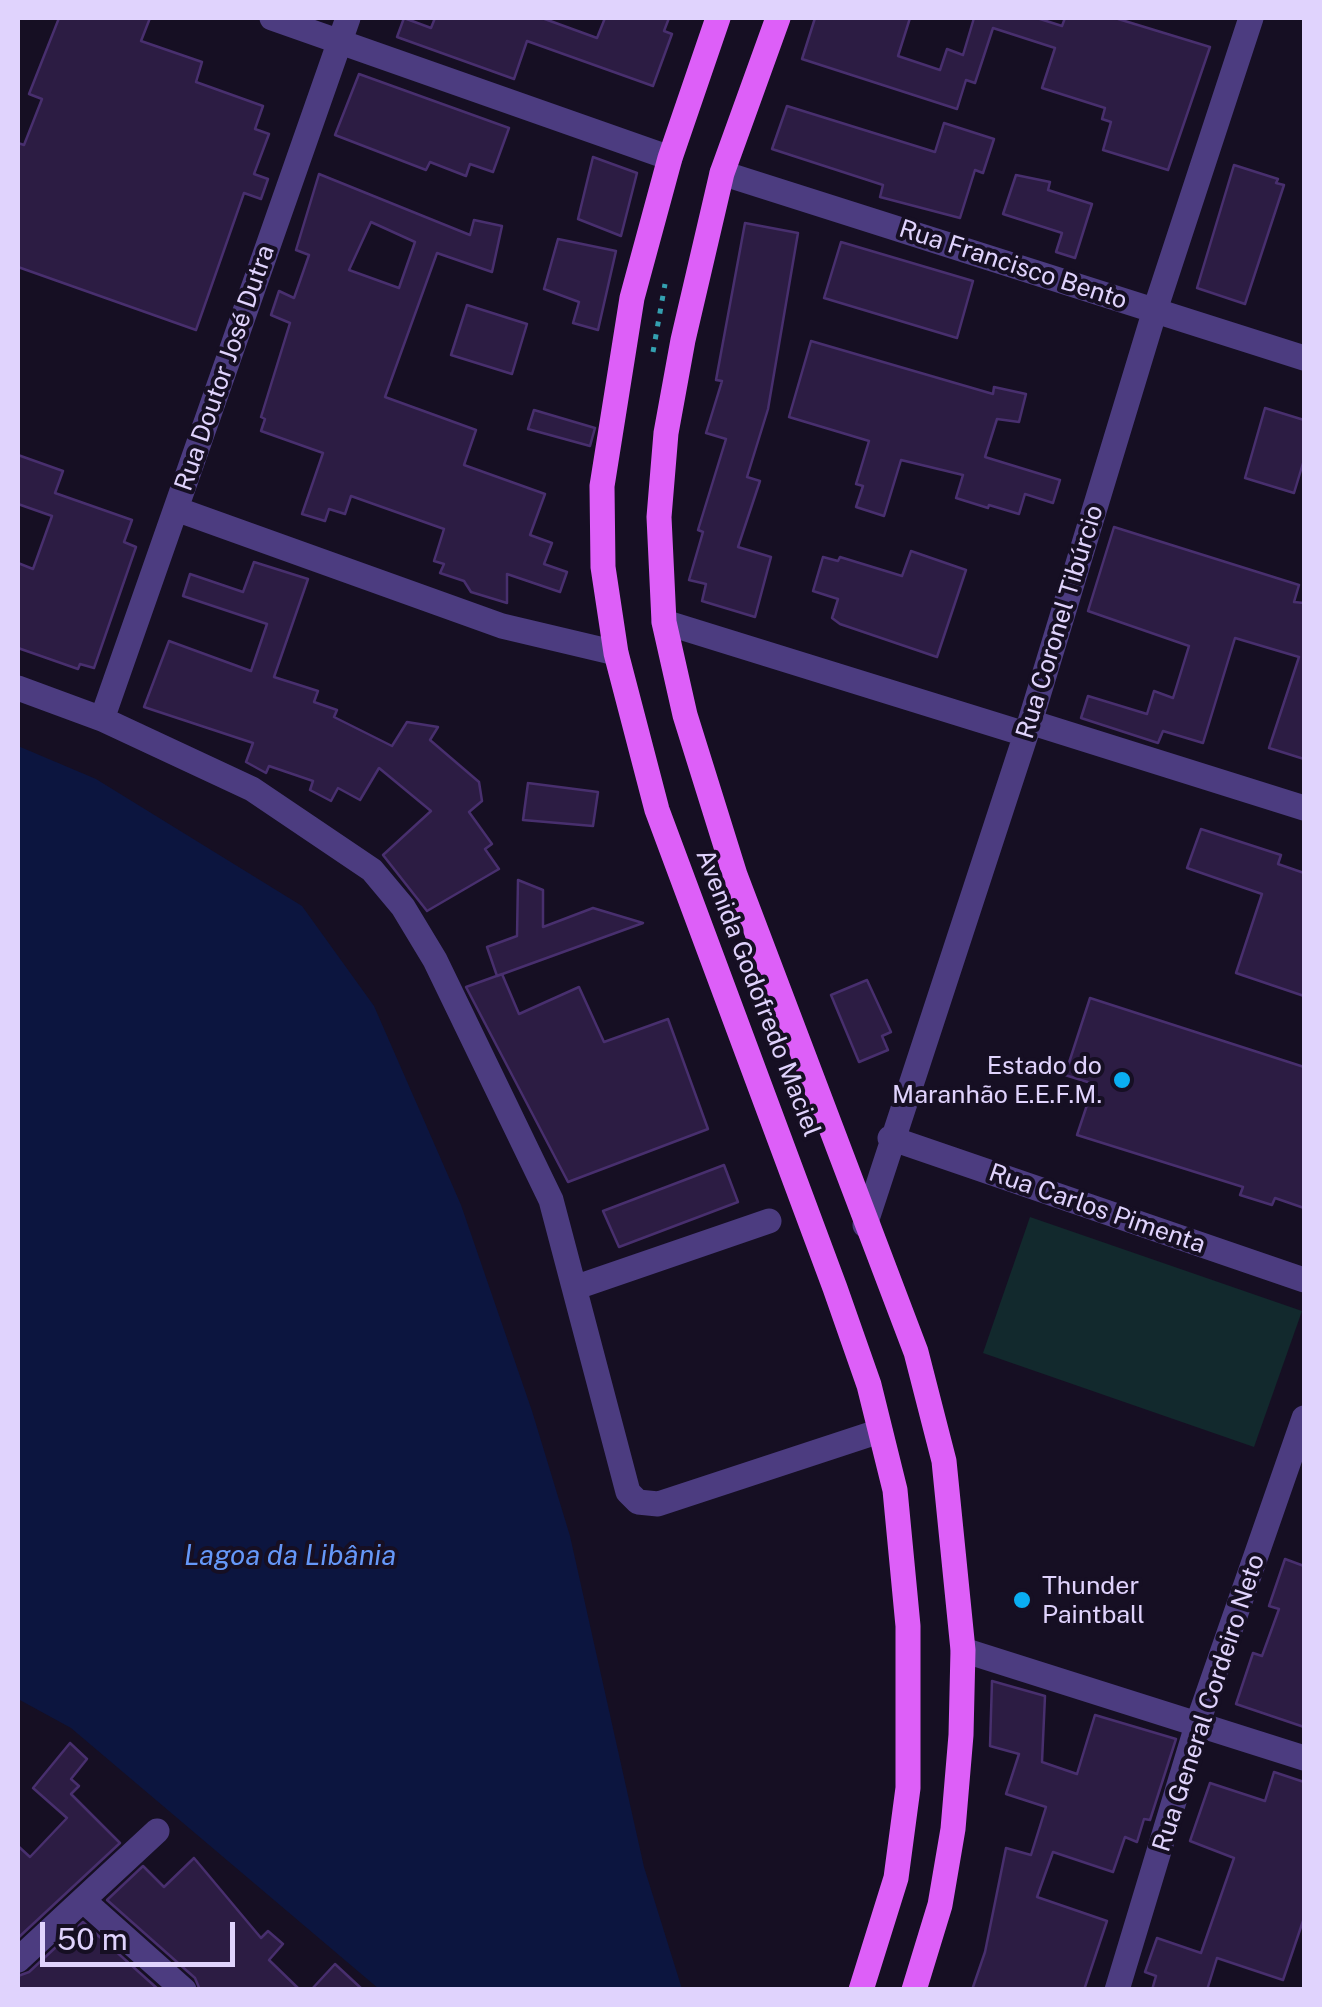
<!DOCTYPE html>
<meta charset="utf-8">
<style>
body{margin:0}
#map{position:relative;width:1322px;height:2007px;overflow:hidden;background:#160f23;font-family:"Public Sans",sans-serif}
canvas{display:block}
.frame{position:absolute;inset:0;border:20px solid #e0d3fd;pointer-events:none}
.scale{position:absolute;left:40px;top:1922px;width:195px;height:45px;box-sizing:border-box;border:5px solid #e0d3fd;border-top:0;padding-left:12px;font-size:30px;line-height:35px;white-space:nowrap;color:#e0d3fd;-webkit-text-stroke:8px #160f23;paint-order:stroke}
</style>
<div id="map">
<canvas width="1322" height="2007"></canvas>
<div class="frame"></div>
<div class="scale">50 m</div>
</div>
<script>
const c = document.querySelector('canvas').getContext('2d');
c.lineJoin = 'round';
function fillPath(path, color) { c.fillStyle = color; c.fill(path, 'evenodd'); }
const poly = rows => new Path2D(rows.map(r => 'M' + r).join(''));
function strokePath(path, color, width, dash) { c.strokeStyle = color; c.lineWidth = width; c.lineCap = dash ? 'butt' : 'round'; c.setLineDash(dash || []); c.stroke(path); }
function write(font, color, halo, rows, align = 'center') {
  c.font = font + ' "Public Sans",sans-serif'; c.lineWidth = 8; c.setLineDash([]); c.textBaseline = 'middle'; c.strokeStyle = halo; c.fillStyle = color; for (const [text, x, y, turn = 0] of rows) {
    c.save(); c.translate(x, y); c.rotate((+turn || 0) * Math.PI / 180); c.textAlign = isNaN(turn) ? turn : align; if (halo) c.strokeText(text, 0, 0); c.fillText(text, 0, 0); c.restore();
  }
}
fillPath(poly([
 [1030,1217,1302,1311,1254,1447,983,1353]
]), '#12292d');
fillPath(poly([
 [18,746,96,779,302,906,374,1006,461,1205,532,1411,570,1536,644,1867,682,1989,379,1989,71,1728,18,1699]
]), '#0c153f');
const building = poly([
 [59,18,150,18,141,41,202,62,196,82,263,106,255,129,269,134,254,174,268,179,261,199,244,193,196,330,18,267,18,143,24,145,42,99,29,94,59,18],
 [404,18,431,28,435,18,542,18,597,38,605,18,669,18,664,31,672,34,653,86,527,41,514,79,397,37,404,18],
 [815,18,910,18,898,56,940,70,947,49,963,55,974,18,1037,18,1062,26,1065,18,1115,18,1210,47,1168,170,1103,150,1111,122,1102,119,1105,108,1042,88,1055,48,993,28,975,83,966,80,957,109,802,59,815,18],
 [359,74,509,128,493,172,470,164,466,176,430,162,426,170,335,135,359,74],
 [787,106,935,152,944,123,994,139,983,173,975,170,960,218,880,197,883,185,772,149,787,106],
 [593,157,637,173,621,236,578,219,593,157],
 [1234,165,1278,179,1276,183,1284,185,1245,304,1197,288,1234,165],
 [319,174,470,235,474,220,502,226,492,272,437,253,385,397,476,430,464,465,545,494,530,535,552,543,544,564,567,572,560,592,507,574,507,603,471,592,464,581,440,573,444,564,434,561,444,529,351,496,345,514,329,509,325,521,302,514,323,453,261,431,265,419,261,417,290,323,271,315,279,291,294,298,309,255,296,250,319,174],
 [371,222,415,242,399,288,349,270,371,222],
 [1016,175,1050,182,1048,190,1092,204,1075,258,1056,252,1062,233,1003,214,1016,175],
 [745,223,798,233,768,409,747,477,760,481,738,547,771,557,755,617,702,601,706,584,689,580,703,532,698,530,726,439,706,433,722,381,716,380,745,223],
 [558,239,616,251,598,330,573,323,579,302,544,289,558,239],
 [841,242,973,281,957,338,824,298,841,242],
 [467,305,527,324,512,374,451,355,467,305],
 [811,341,993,394,994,387,1026,394,1019,422,997,419,985,457,1060,480,1053,503,1025,494,1019,514,989,505,988,508,956,498,963,475,901,460,884,516,856,507,863,486,856,484,869,441,789,417,811,341],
 [1265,408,1304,420,1304,460,1294,493,1245,478,1265,408],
 [534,410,595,428,590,446,528,429,534,410],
 [18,455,63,471,55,493,132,520,124,542,136,547,94,668,80,664,78,669,18,648,18,563,33,569,52,516,18,504,18,455],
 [1114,527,1299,585,1294,602,1304,603,1304,759,1269,748,1299,657,1235,638,1203,743,1163,731,1158,743,1081,718,1088,696,1147,714,1154,691,1173,698,1189,646,1088,611,1114,527],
 [911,551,966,570,937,657,840,624,832,618,838,599,813,591,823,557,838,561,840,557,902,576,911,551],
 [254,562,308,579,274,677,318,691,314,702,337,710,334,717,392,746,407,722,438,727,430,740,479,782,482,801,469,812,492,844,485,849,499,869,427,911,383,855,431,811,379,768,360,800,338,788,331,801,310,790,313,781,269,766,266,773,246,762,253,743,144,707,169,641,251,671,267,624,183,596,190,574,243,592,254,562],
 [528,783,598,792,593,826,523,820,528,783],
 [1201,829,1281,855,1278,864,1304,873,1304,996,1236,973,1262,894,1187,868,1201,829],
 [518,880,543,890,543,927,593,908,643,923,497,976,487,947,517,936,518,880],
 [502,974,519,1014,579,987,604,1042,668,1019,708,1129,568,1182,466,987,502,974],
 [867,980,891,1032,882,1036,888,1050,859,1062,831,995,867,980],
 [1090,998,1304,1067,1304,1208,1275,1198,1272,1205,1240,1195,1243,1187,1077,1135,1094,1084,1065,1075,1090,998],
 [724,1165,738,1202,619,1247,603,1211,724,1165],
 [1285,1559,1304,1566,1304,1727,1236,1704,1253,1653,1262,1656,1279,1609,1269,1606,1285,1559],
 [992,1681,1045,1696,1042,1762,1077,1774,1095,1715,1176,1739,1150,1820,1144,1819,1137,1842,1125,1837,1113,1872,1053,1852,1037,1897,1107,1921,1084,1990,972,1990,985,1952,1006,1848,1031,1855,1046,1807,1006,1794,1019,1754,990,1746,992,1681],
 [70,1743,87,1759,71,1779,79,1786,71,1794,120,1843,18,1938,18,1846,30,1857,67,1818,33,1788,70,1743],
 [1274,1772,1304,1782,1304,1918,1283,1980,1217,1958,1207,1990,1152,1990,1156,1976,1145,1972,1157,1938,1201,1953,1234,1858,1190,1841,1210,1783,1265,1801,1274,1772],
 [194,1858,261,1938,268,1931,283,1944,269,1960,300,1990,200,1990,195,1978,107,1900,143,1866,164,1887,194,1858],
 [83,1922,159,1990,18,1990,18,1976,29,1972,83,1922],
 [335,1964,363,1990,311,1990,335,1964]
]);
fillPath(building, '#2c1c43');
strokePath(building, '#482f6e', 2.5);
strokePath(poly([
 [653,352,665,284]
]), '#34a0b0', 5, [5, 8]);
strokePath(poly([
 [272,18,670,158],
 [722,173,1304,358],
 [176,509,502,626,616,653],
 [664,622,1025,734],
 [18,688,102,719,252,789,372,870,403,907,435,960,551,1200,628,1492,638,1502,658,1504,880,1431],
 [102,719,348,18],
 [1030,722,1304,808],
 [890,1138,1304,1280],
 [865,1225,1030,722,1155,310,1251,18],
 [577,1287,769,1221],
 [963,1650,1304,1758],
 [85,1902,184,1990],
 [18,1960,157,1831],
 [1117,1990,1198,1722,1304,1418]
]), '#4c3c80', 25);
strokePath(poly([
 [718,18,670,158,632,298,602,486,603,567,616,653,657,810,835,1288,869,1385,895,1490,908,1626,908,1788,896,1878,861,1990],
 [778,18,722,173,683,340,666,433,659,517,664,622,685,715,735,875,916,1352,944,1461,963,1650,961,1735,953,1829,940,1905,914,1990]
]), '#dd5ff8', 25);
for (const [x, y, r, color] of [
 [1122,1080,10,"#0aaef2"],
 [1022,1600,10,"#0aaef2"]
]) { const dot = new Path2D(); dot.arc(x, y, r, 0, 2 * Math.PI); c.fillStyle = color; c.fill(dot); strokePath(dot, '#160f23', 4); }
write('25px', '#e0d3fd', '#160f23', [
 ["Rua Francisco Bento",1013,265,18],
 ["Rua Doutor José Dutra",225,368,-71],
 ["Rua Coronel Tibúrcio",1060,622,-73],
 ["Avenida Godofredo Maciel",758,993,69],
 ["Rua Carlos Pimenta",1097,1209,19],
 ["Rua General Cordeiro Neto",1209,1703,-72]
]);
write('25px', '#e0d3fd', '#160f23', [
 ["Estado do",1102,1066],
 ["Maranhão E.E.F.M.",1102,1095],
 ["Thunder",1042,1586,"left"],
 ["Paintball",1042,1615,"left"]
], 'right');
write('italic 28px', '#6598f9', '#160f23', [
 ["Lagoa da Libânia",290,1556]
]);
</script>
